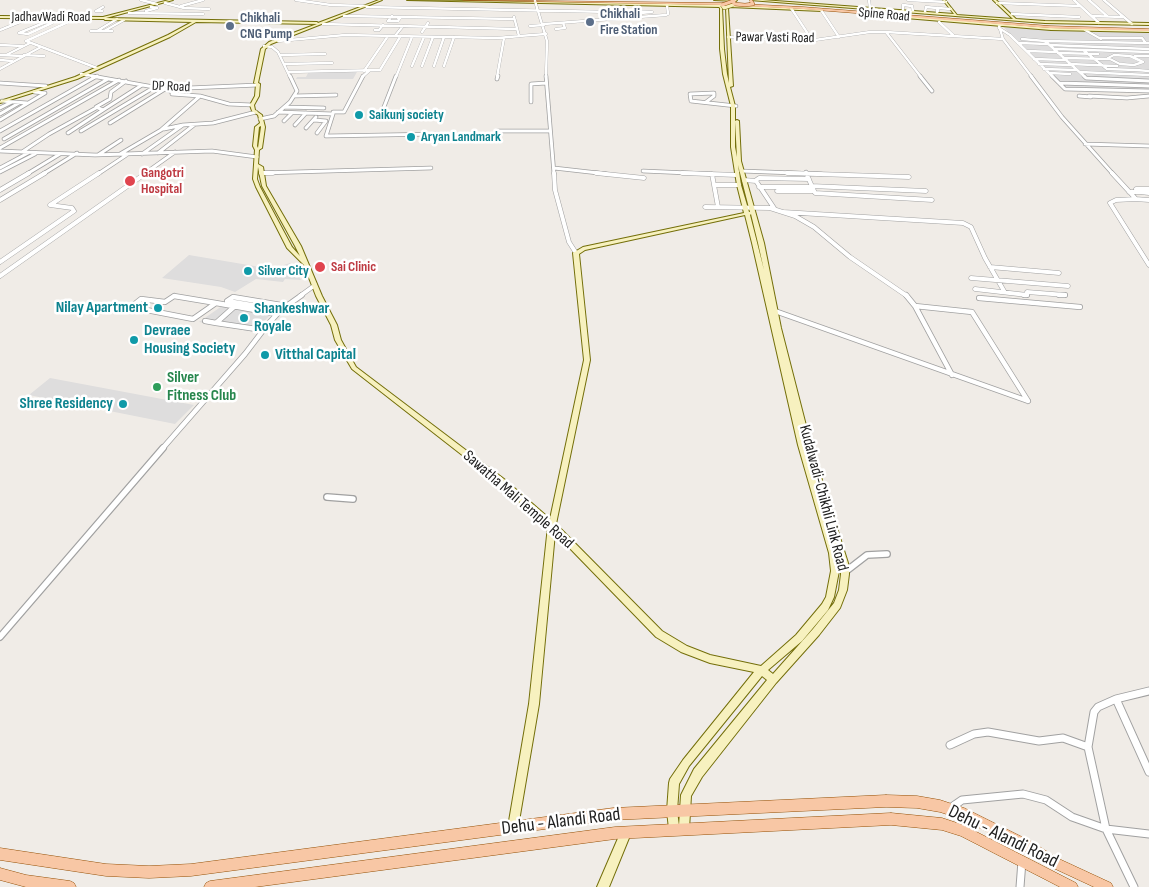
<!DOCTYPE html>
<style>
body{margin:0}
canvas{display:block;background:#f0ece7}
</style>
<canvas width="1149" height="887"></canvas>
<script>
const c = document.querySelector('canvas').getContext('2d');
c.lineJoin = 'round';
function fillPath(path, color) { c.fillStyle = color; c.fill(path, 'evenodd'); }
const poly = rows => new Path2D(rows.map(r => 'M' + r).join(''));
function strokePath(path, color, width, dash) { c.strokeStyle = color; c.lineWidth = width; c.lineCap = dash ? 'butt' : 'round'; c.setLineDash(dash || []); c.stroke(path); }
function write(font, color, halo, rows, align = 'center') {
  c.font = font + ' "Sofia Sans Condensed",sans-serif'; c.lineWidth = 5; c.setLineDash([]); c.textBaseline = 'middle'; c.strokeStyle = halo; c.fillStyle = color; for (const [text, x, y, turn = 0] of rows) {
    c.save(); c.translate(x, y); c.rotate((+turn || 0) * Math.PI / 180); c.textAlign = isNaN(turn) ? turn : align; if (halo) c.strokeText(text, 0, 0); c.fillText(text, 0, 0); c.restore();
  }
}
fillPath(poly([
 [1003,26,1149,31,1149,91,1065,89,1012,37],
 [309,71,354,71,357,72,353,79,296,79,297,77,306,77],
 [189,255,272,269,290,263,301,280,285,279,283,282,256,279,235,292,221,287,162,278],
 [222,306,271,314,254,332,199,322],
 [50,378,194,405,175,424,29,395]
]), '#dedddd');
const streetFar5 = poly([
 [141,0,157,4],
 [296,0,331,5,366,6],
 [869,0,870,8],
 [908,0,946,2],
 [1074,0,1099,23],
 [1089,0,1107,16],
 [1104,0,1132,24],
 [535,1,547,41,546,77],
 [165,3,184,8,209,9],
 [997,3,1080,6],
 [181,6,203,0],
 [367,7,611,12],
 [791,8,812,40],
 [821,10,839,37],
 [102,11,96,11,103,7],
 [146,11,157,8,151,7],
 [629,11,652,12,629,14,629,11],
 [903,11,903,5,912,6,913,11],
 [938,11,938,8,951,9],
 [925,12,926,7,937,8,937,13],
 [129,13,203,14],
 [629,14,630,18],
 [1012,14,1079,17],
 [344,16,514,19],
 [392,16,388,21,398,21,400,18,398,18],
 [1092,16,1123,17],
 [514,17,519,36,546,34],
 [75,19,26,41,97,68],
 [46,22,52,23,28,34,19,33,46,22],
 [46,22,56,18],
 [939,22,953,35],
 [323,24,516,29],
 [544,24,666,15,668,14,667,5],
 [1001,25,999,26,1003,39,1032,77],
 [403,26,395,36,497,38,521,36],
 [530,26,544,25],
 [999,28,1010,35,1053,77],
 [556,29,565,28,563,23],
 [0,30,30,18],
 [375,30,379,30,383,25],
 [1085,30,1101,39],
 [91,31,112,31],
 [97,31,117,19],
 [104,31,124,20],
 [422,32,428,23],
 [886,32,921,77],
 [728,37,801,42,870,32,886,32,1003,39],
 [1100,38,1142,38,1145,42],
 [1022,39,1045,41],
 [278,41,345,35,395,36],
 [1018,43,1048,44],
 [0,45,22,46],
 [1050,45,1149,49],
 [264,46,272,47,278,52,290,77],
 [1055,49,1149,52],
 [1083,50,1107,69,1136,70],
 [1027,51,1057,52],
 [1058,53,1098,54],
 [0,55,22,56],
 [6,55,30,43],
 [24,55,44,56],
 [280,55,325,54],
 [1114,55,1130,56,1143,62,1134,65,1120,64,1108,58,1114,55],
 [1135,56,1149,56],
 [1064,58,1109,59],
 [1034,59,1065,60],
 [0,60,12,61],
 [284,64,332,63],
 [1039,64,1071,65],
 [1070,64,1117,66],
 [412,66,424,37],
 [422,66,433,37],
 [434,66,444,37],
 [444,66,454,37],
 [0,69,41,47],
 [1044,69,1076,70],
 [1136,70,1149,71],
 [364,71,388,36],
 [288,72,380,70,400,37],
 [1080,72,1149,75],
 [1049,73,1070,74],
 [81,74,99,77],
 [95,77,97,76],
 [362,77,369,71],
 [396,77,412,37],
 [497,77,504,38],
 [1085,77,1045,41,1149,43]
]);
const streetFar4 = poly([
 [92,76,165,89,258,85],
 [546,76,554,174],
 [920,76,932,91],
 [1031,76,1062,117,1113,174],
 [1052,76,1065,89,1149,91],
 [1084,76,1086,78,1149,81],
 [497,79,498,76],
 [0,83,46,86],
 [1059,83,1092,84],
 [1092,84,1149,86],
 [200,96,229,104,252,105],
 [294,96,336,95],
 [1079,96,1091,97],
 [1089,96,1127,98,1149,96],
 [2,101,27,103],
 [531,102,531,84,546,83],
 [706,102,714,96,714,93,690,94,691,101,736,106],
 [285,107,324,108],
 [0,108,12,102],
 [103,110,142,85],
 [278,112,333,114,333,112,344,112,363,76],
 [382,112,396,76],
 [0,114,19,103],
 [333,114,326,136,439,134],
 [260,119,274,116,290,102,297,91,290,76],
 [0,120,45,93,34,92],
 [314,120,326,121,317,133],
 [284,121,292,113],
 [110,123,165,89,174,93,172,94,200,96,161,130,120,154],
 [295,125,306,113],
 [306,128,316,117],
 [164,129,183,125],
 [0,131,97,76],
 [81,131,153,88],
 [497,131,549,131],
 [68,133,103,110,96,107,110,99,111,92,126,81],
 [4,139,108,79],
 [1085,144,1149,146],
 [0,148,119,80],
 [0,151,95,155,212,151,257,157],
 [22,152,49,134,96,108],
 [158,153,194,125],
 [142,154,183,125,213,123,256,112],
 [98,155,121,140],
 [0,168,28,153],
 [554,168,607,174],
 [643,171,711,174],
 [741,171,822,174],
 [0,172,35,154],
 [806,172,807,174],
 [261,173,431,168],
 [27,174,60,154],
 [43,174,77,153],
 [98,174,128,154],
 [144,174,175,152]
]);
const streetFar3 = poly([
 [261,173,273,173],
 [554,173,555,190,569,242,576,253],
 [596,173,644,178],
 [682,173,737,175],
 [787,173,909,177],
 [806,173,815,193,932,200],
 [1112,173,1136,199],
 [712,174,718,207],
 [744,180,756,181,774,208],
 [755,181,759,178,809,179],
 [714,185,739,185],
 [811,186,926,191],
 [759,187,812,187],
 [0,190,29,173],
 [777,191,814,191],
 [1129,192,1140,192,1136,189,1149,189],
 [1140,192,1149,193],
 [1135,199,1149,200],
 [1136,199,1116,200,1110,203,1149,265],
 [0,200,45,173],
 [705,207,770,208,795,216,814,227,850,257,907,296],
 [783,212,963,223,971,227,985,258,1004,291],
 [0,262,74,211,72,208,50,205,99,173],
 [990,267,1059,273],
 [0,276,146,173],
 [971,278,1068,286],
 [975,289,1027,295,1027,292,1065,295],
 [300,296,315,285]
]);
const streetFar2 = poly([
 [906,295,915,306],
 [1024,295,1027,295],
 [1059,295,1065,295],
 [174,296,216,303,193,319,131,307,141,299,165,302,174,296],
 [979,298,1080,307],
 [216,303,277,314],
 [235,306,216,323,263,330],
 [281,310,227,301,233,297,287,306],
 [775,311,1028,401],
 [205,321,216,323],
 [952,375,915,306,972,312,1028,401],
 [162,449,245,354,268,324,281,310,302,295]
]);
const streetFar1 = poly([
 [327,497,353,499],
 [845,572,867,555,887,554],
 [0,637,163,448]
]);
const street = poly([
 [1116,699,1149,691],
 [950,745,974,734,988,732,1039,741,1063,738,1088,747],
 [949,809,962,800,1023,794,1046,800,1072,817,1106,829,1149,834],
 [1020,887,1022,861],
 [1134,887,1106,829,1088,747,1094,712,1098,707,1116,699,1149,772]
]);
const secondary = poly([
 [169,0,173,0,106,18,317,22,318,23,379,0,382,0,271,44,265,49,258,83,260,84,259,96,254,105,255,110,262,115,265,127,262,148,259,150,258,164,263,167,266,186,301,246,322,296,337,325,341,340,356,367,504,479,550,519,584,360,573,253,583,247,744,213,737,185,731,147,731,106,723,74,720,49,720,8,719,7,407,0,730,5,823,10,822,11,730,7,728,8,733,86,730,87,735,106,735,147,737,157,735,121,737,120,739,121,741,161,764,243,781,328,811,445,848,563,849,574,847,590,840,608,819,635,776,683,702,777,691,796,689,829,688,833,684,834,680,833,679,830,678,833,674,834,670,833,669,829,667,811,669,783,670,779,683,760,754,672,710,663,681,652,656,637,555,533,539,704,518,827,517,831,513,832,509,831,508,827,529,704,548,526,498,483,352,369,335,340,331,325,316,296,304,265,287,248,256,187,253,179,255,150,253,146,255,127,260,123,258,115,252,111,250,105,255,96,256,84,254,83,261,49,269,42,317,24,196,22,170,37,77,79,0,103,0,101,75,77,168,35,192,22,105,20,104,19,0,18,0,16,103,17,169,0],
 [722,7,726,7,726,8,729,83,727,74,724,49,722,7],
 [261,126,261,127,258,148,257,146,259,127,261,126],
 [738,165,750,212,749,212,741,185,738,165],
 [258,167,262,186,295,246,300,256,292,247,260,187,257,179,258,167],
 [751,214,758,243,764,270,750,215,751,214],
 [745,215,752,243,798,445,829,553,831,571,826,597,822,604,796,635,761,666,710,655,687,646,662,631,556,524,590,360,579,254,585,250,745,215],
 [803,439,840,563,841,574,839,590,834,603,813,629,773,674,768,670,802,641,828,610,834,597,839,571,837,553,803,439],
 [762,676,767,680,694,769,681,795,679,826,677,811,679,784,689,766,762,676],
 [714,0,737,0,736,1,714,0],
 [750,0,762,0,954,14,943,0,945,0,957,15,1013,19,993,0,996,0,1016,19,1045,21,1149,23,1149,25,1045,23,750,0],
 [870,13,1051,28,1149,30,1149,32,1051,30,869,15,870,13],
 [626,828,630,829,631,833,609,887,597,887,622,829,626,828]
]);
const primary = poly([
 [463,0,722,3,803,7,1050,26,1149,29,1149,31,1050,28,803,9,722,5,463,0],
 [886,795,917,796,940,800,964,808,1032,842,1057,858,1111,883,1113,887,1094,887,1049,866,1024,850,962,819,940,812,917,808,886,807,613,820,191,876,149,878,106,876,0,860,0,848,106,864,149,866,191,864,613,808,886,795],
 [891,813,942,818,963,825,1076,883,1078,887,1060,887,961,836,942,830,891,825,615,839,255,887,204,887,206,883,210,881,615,827,891,813],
 [0,868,26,875,70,881,74,883,76,887,26,887,0,880,0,868]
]);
strokePath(streetFar5, '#a1a1a1', 3);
strokePath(streetFar4, '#a1a1a1', 4.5);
strokePath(streetFar3, '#a1a1a1', 5);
strokePath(streetFar2, '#a1a1a1', 6);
strokePath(streetFar1, '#a1a1a1', 8);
strokePath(street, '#a1a1a1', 9);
strokePath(secondary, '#746f0a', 2);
strokePath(primary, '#955107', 1);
strokePath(streetFar5, '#fff', 2.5);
strokePath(streetFar4, '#fff', 3);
strokePath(streetFar3, '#fff', 4);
strokePath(streetFar2, '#fff', 4.5);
strokePath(streetFar1, '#fff', 5.5);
strokePath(street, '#fff', 7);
fillPath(secondary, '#f7f1bf');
fillPath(primary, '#f8c7a5');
const secondaryBridge = poly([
 [722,5,724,8,733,5]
]);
const primaryBridge = poly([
 [734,1,734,4,745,5,753,4,751,1],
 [722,5,733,1]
]);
strokePath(secondaryBridge, '#746f0a', 4, []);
strokePath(primaryBridge, '#955107', 4, []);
strokePath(secondaryBridge, '#f7f1bf', 3);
strokePath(primaryBridge, '#f8c7a5', 3);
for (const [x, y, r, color] of [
 [590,22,5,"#5c6f8a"],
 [230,26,5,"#5c6f8a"],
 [359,115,5,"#0f9aa8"],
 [411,137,5,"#0f9aa8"],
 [130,181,6,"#e0444e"],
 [320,267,6,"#e0444e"],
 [248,271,5,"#0f9aa8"],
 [158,308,5,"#0f9aa8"],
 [244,318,5,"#0f9aa8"],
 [134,340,5,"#0f9aa8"],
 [265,355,5,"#0f9aa8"],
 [157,387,5,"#2e9e5b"],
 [123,404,5,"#0f9aa8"]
]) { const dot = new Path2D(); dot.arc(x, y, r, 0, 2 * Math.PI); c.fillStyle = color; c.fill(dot); strokePath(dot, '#fff', 2); }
write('bold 14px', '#4e5e75', '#fff', [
 ["Chikhali",600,14],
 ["Fire Station",600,30],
 ["Chikhali",240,18],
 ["CNG Pump",240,34]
], 'left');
write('14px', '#202020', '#fff', [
 ["Spine Road",884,15,5],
 ["JadhavWadi Road",51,17],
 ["Pawar Vasti Road",775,38,1],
 ["DP Road",171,87,2]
]);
write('bold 14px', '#0d838f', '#fff', [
 ["Saikunj society",369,115],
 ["Aryan Landmark",421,137],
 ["Silver City",258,271]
], 'left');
write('bold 14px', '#be3a42', '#fff', [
 ["Gangotri",141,173],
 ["Hospital",141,189],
 ["Sai Clinic",331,267]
], 'left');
write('bold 16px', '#0d838f', '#fff', [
 ["Nilay Apartment",148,308,"right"],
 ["Shankeshwar",254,309],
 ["Royale",254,327],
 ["Devraee",144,331],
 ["Housing Society",144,349],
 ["Vitthal Capital",275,355],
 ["Shree Residency",113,404,"right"]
], 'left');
write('bold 16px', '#27864d', '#fff', [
 ["Silver",167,378],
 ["Fitness Club",167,396]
], 'left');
write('16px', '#202020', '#fff', [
 ["Kudalwadi-Chikhli Link Road",823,498,75],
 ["Sawatha Mali Temple Road",518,500,41]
]);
write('19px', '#202020', '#fff', [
 ["Dehu - Alandi Road",561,822,-7],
 ["Dehu - Alandi Road",1003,837,26]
]);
</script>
